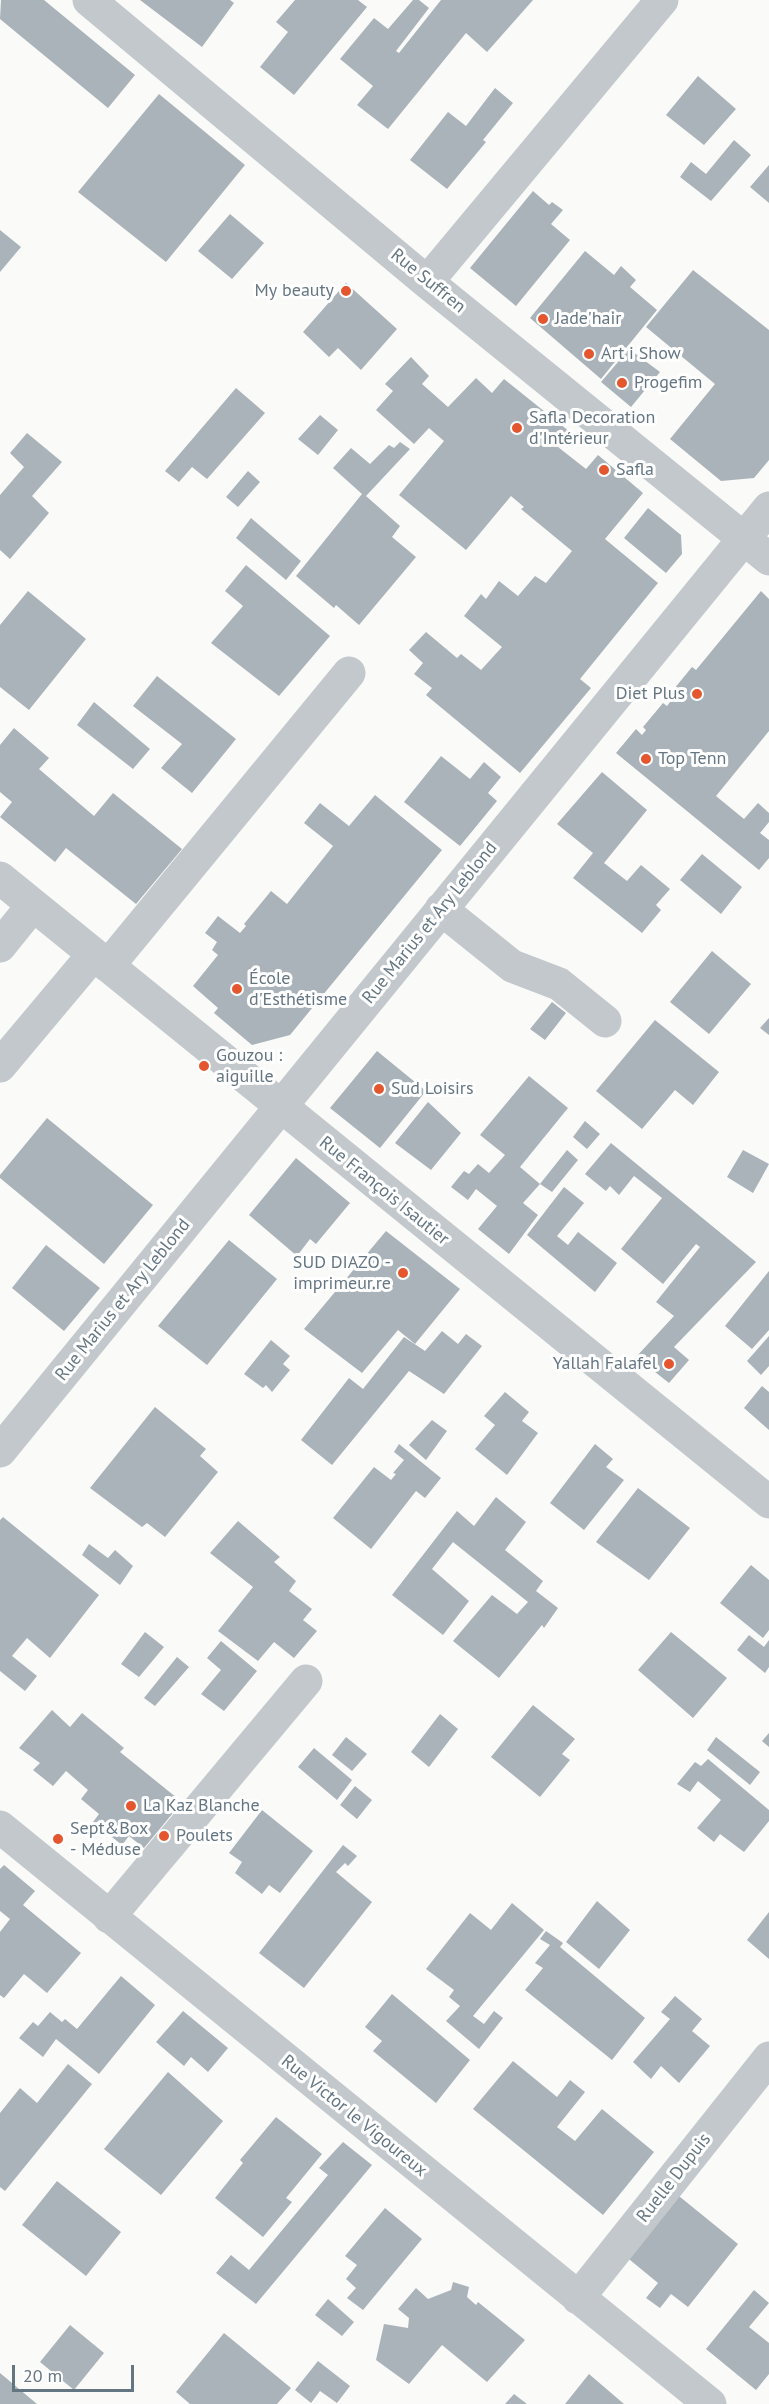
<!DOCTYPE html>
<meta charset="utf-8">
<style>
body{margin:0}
#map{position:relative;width:769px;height:2404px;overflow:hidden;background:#fafaf8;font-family:"PT Sans",sans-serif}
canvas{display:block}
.scale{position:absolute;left:12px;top:2365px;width:122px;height:27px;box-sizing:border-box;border:3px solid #657683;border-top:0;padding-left:8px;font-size:18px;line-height:21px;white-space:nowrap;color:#657683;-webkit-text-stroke:4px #fff;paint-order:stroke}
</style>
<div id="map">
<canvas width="769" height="2404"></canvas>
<div class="scale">20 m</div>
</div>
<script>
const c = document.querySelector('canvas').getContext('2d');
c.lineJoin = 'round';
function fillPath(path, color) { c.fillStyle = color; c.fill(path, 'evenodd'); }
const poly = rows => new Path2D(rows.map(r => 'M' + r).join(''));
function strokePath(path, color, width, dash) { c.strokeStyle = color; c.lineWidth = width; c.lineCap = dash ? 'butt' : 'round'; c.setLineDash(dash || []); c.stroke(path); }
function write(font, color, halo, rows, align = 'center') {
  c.font = font + ' "PT Sans",sans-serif'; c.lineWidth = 6; c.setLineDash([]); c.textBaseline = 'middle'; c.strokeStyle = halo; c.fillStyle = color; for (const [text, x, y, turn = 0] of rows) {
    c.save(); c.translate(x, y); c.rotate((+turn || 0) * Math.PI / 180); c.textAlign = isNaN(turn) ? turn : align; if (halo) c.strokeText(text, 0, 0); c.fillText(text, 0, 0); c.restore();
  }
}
fillPath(poly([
 [1,0,44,0,135,75,108,108,0,19],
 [140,0,230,0,234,3,202,47],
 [295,0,358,0,367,7,294,95,260,67,288,32,276,22],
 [413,0,419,0,429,8,396,51,399,53,441,0,533,0,487,52,466,33,388,129,357,105,373,86,340,59,374,18,388,29],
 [698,76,736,109,704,145,666,115],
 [495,88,513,103,483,140,486,142,447,189,410,160,448,112,466,126],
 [159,94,245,165,166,262,78,192],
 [734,140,751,155,711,201,680,177,691,162,706,174],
 [769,165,769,203,750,187],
 [533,191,549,205,552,202,563,210,551,224,570,240,516,306,470,268],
 [230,214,264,243,232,279,198,251],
 [0,230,21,247,0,272],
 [585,251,614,275,621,266,636,280,630,287,657,310,601,379,530,318],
 [693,270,769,330,769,460,754,478,721,481,670,439,715,384,646,327],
 [346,283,397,329,361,370,338,348,329,357,303,332],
 [629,349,660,372,631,407,601,382],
 [411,357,429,376,422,384,448,407,476,378,492,393,504,379,570,432,558,447,586,469,598,455,643,493,605,539,658,583,580,679,591,688,520,773,426,695,432,688,414,674,423,663,409,650,426,632,457,658,461,654,481,670,502,647,464,616,481,594,486,599,499,581,518,596,535,576,546,583,572,551,521,509,524,507,511,496,466,550,399,495,444,441,429,428,414,444,376,410,393,391,385,384],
 [236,388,265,413,207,479,192,467,179,482,165,471],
 [320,415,338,430,318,455,298,439],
 [27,433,62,462,32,496,49,513,10,559,0,550,0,495,24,467,10,453],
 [400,442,410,449,366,496,400,526,392,537,416,557,359,625,336,605,334,608,296,576,362,494,333,468,351,448,370,464,389,445,394,448],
 [248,471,260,482,238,507,226,497],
 [648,508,681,535,682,554,666,573,624,538],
 [251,518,301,561,286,580,236,538],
 [246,565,330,636,279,696,211,643,243,606,225,591],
 [28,591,86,639,29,710,0,687,0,625],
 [761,591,769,599,769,731,716,796,744,819,758,803,769,813,769,822,760,833,769,840,769,858,759,870,616,753,636,729,642,735,646,730,643,727,663,703,667,706,673,698,669,695,692,667,696,670],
 [157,676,236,739,192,793,161,768,182,744,133,706],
 [94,702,150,749,133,769,77,725],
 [14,728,49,758,39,769,94,816,113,793,182,849,136,904,66,848,55,862,0,817,12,802,0,792,0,745],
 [441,756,470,779,484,762,501,777,488,793,497,801,460,846,404,802],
 [602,772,647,810,604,863,627,881,641,865,670,889,656,905,661,910,642,933,573,878,593,853,557,824],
 [375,795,442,850,290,1035,252,1045,214,1013,218,1008,193,986,218,955,212,950,217,942,205,933,218,916,240,933,246,926,244,924,271,891,287,904,333,846,304,823,320,803,349,826],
 [702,854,742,887,721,914,680,880],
 [712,951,751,984,709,1034,670,1002],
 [552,1002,566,1013,545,1040,530,1029],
 [769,1018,769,1035,760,1028],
 [655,1020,719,1072,693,1105,675,1090,642,1129,596,1091],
 [377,1051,426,1091,380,1148,330,1108],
 [529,1076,568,1108,520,1167,540,1184,523,1203,538,1215,509,1254,478,1229,497,1206,476,1189,468,1200,451,1187,464,1171,469,1174,478,1164,489,1173,505,1155,480,1135],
 [428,1102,461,1133,431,1170,395,1143],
 [47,1118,153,1205,104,1264,0,1178,0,1175],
 [585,1121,600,1134,587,1149,573,1137],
 [611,1143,756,1262,674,1347,689,1360,669,1383,636,1357,674,1316,656,1302,700,1247,696,1244,663,1284,621,1249,662,1198,634,1176,619,1195,610,1186,606,1191,585,1174],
 [567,1150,578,1160,552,1192,540,1184],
 [743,1150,769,1164,753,1193,727,1177],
 [296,1158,350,1203,316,1244,310,1239,297,1256,249,1215],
 [564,1187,584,1203,557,1236,568,1245,578,1232,617,1263,595,1292,527,1235],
 [386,1231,460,1289,415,1344,398,1330,362,1373,304,1329],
 [229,1240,277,1279,207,1365,158,1326],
 [46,1245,100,1288,64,1331,12,1288],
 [769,1271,769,1330,752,1349,725,1326],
 [442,1331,458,1344,466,1334,482,1346,444,1394,409,1371,332,1465,301,1440,349,1378,363,1389,404,1337,425,1351],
 [769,1336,769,1366,761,1375,747,1361],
 [271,1340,290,1356,283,1364,290,1370,272,1392,266,1385,263,1388,244,1374],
 [762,1386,769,1392,769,1430,744,1408],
 [505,1392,529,1412,522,1421,538,1433,507,1475,475,1449,495,1425,484,1416],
 [155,1407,206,1449,200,1456,218,1472,165,1537,147,1523,142,1527,90,1488],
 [432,1420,447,1431,426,1460,409,1445],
 [399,1444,441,1478,425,1498,416,1491,371,1549,333,1518,374,1467,391,1480,396,1474,393,1473,404,1460,394,1452],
 [595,1444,613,1459,606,1467,624,1480,584,1530,550,1503],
 [638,1488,690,1528,649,1580,596,1542],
 [496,1497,526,1522,505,1550,543,1581,536,1591,558,1608,544,1628,542,1625,499,1678,453,1641,492,1595,517,1614,528,1602,453,1542,432,1569,469,1601,443,1635,392,1595,457,1511,474,1526],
 [3,1517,99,1595,50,1658,27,1638,12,1656,37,1676,25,1691,0,1671,0,1520],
 [238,1521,280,1557,274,1562,296,1581,289,1591,312,1609,303,1620,317,1631,294,1658,274,1642,258,1661,218,1631,253,1587,210,1553],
 [89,1544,108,1558,115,1550,133,1566,120,1585,82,1555],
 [751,1565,769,1580,769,1630,763,1638,720,1603],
 [145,1632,164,1647,139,1677,121,1664],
 [671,1632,727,1678,693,1718,638,1670],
 [749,1635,764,1647,769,1640,769,1667,765,1673,737,1650],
 [221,1641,257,1671,224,1711,201,1694,221,1670,207,1658],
 [177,1657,189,1667,155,1706,144,1698],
 [533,1705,575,1739,562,1754,570,1760,540,1797,491,1757],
 [52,1710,70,1727,82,1713,124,1748,120,1752,182,1802,144,1848,129,1836,122,1845,93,1822,99,1814,81,1799,88,1790,66,1771,53,1786,33,1770,40,1763,19,1748],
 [440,1714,458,1729,429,1767,411,1752],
 [769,1733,769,1747,762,1741],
 [346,1737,367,1754,352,1771,332,1755],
 [716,1737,760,1772,750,1785,707,1750],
 [314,1748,352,1780,337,1800,298,1767],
 [708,1759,769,1810,769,1821,744,1852,720,1834,714,1842,697,1828,721,1800,698,1781,690,1792,677,1784,695,1762,701,1766],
 [355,1786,372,1800,357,1819,340,1805],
 [262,1810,313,1851,280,1893,269,1885,262,1894,235,1873,242,1862,229,1853],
 [343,1845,357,1856,348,1866,345,1863,336,1872,372,1902,304,1988,259,1953],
 [4,1865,35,1891,23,1905,81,1953,47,1993,24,1974,4,1998,0,1995,0,1932,10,1919,0,1911,0,1869],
 [597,1901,630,1930,599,1969,566,1942],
 [512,1903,544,1930,473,2016,484,2024,494,2011,503,2018,479,2049,446,2021,460,2006,449,1997,454,1990,426,1969,470,1913,491,1930],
 [769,1912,769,1959,747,1940],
 [546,1931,563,1943,560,1947,645,2018,612,2060,525,1990,543,1968,535,1963,550,1945,540,1939],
 [121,1976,155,2005,99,2074,56,2039,43,2057,19,2038,33,2022,38,2026,50,2012,62,2022,65,2019,77,2029],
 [392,1994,470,2060,436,2103,373,2051,382,2041,365,2027],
 [675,1996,702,2019,692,2031,710,2046,679,2083,661,2066,651,2079,633,2062,670,2019,661,2012],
 [183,2011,228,2048,208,2072,191,2057,184,2066,156,2042],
 [513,2061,557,2097,570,2080,585,2092,557,2127,575,2141,602,2109,654,2152,603,2215,473,2109],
 [68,2064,92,2084,5,2191,0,2187,0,2113,20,2088,37,2103],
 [168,2072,223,2121,161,2195,104,2149],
 [276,2117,322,2154,286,2198,292,2202,263,2237,215,2198,243,2163,240,2160],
 [343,2142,372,2165,256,2304,216,2273,231,2255,249,2270,328,2175,319,2168],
 [57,2181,121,2232,86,2276,22,2225],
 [674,2192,738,2244,688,2307,671,2294,660,2308,646,2298,658,2283,624,2255],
 [385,2208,422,2239,363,2310,347,2298,356,2288,346,2279,357,2265,345,2256],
 [453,2282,469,2287,467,2297,476,2305,478,2302,525,2340,487,2382,442,2345,409,2384,376,2360,384,2324,408,2328,409,2318,398,2309,416,2288,428,2299,451,2290],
 [754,2290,769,2303,749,2327,769,2343,769,2374,756,2390,706,2349],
 [328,2299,354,2322,342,2336,315,2315],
 [70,2325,104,2353,74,2390,40,2362],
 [224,2333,291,2388,277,2404,190,2404,176,2392],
 [318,2361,350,2386,337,2403,320,2391,311,2403,295,2390],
 [0,2373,37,2404,0,2404],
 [589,2374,624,2404,565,2404],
 [514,2394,527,2404,505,2404]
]), '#aab3b9');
strokePath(poly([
 [89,0,427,282,769,559],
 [427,282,662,0],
 [0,878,769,1502],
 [441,909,512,966,559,984,605,1021],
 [0,946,33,905],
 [108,966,349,673],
 [0,1066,93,955],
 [0,1451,769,508],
 [0,1827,710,2404],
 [109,1917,306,1681],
 [578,2298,769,2058]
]), '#c3c8cc', 33);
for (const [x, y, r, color] of [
 [346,291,6,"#e4572e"],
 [543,319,6,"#e4572e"],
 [589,354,6,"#e4572e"],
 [622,383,6,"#e4572e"],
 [517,428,6,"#e4572e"],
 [604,470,6,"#e4572e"],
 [697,694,6,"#e4572e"],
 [646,759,6,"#e4572e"],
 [237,989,6,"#e4572e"],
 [204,1066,6,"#e4572e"],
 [379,1089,6,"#e4572e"],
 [403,1273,6,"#e4572e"],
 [669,1364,6,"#e4572e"],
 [131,1806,6,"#e4572e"],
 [164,1836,6,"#e4572e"],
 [58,1839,6,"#e4572e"]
]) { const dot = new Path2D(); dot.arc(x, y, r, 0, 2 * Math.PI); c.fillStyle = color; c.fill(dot); strokePath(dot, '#fff', 2); }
write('18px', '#657683', '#fff', [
 ["Rue Suffren",428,281,39],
 ["Rue Marius et Ary Leblond",430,923,-51],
 ["Rue François Isautier",384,1191,39],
 ["Rue Marius et Ary Leblond",123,1300,-51],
 ["Rue Victor le Vigoureux",354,2116,39],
 ["Ruelle Dupuis",674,2178,-52]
]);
write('18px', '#657683', '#fff', [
 ["My beauty",334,291,"right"],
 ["Jade'hair",555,319],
 ["Art i Show",601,354],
 ["Progefim",634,383],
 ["Safla Decoration",529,418],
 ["d'Intérieur",529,439],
 ["Safla",616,470],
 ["Diet Plus",685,694,"right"],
 ["Top Tenn",658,759],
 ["École",249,979],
 ["d'Esthétisme",249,1000],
 ["Gouzou :",216,1056],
 ["aiguille",216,1077],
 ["Sud Loisirs",391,1089],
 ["SUD DIAZO -",391,1263,"right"],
 ["imprimeur.re",391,1284,"right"],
 ["Yallah Falafel",657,1364,"right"],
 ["La Kaz Blanche",143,1806],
 ["Sept&Box",70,1829],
 ["- Méduse",70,1850],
 ["Poulets",176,1836]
], 'left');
</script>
